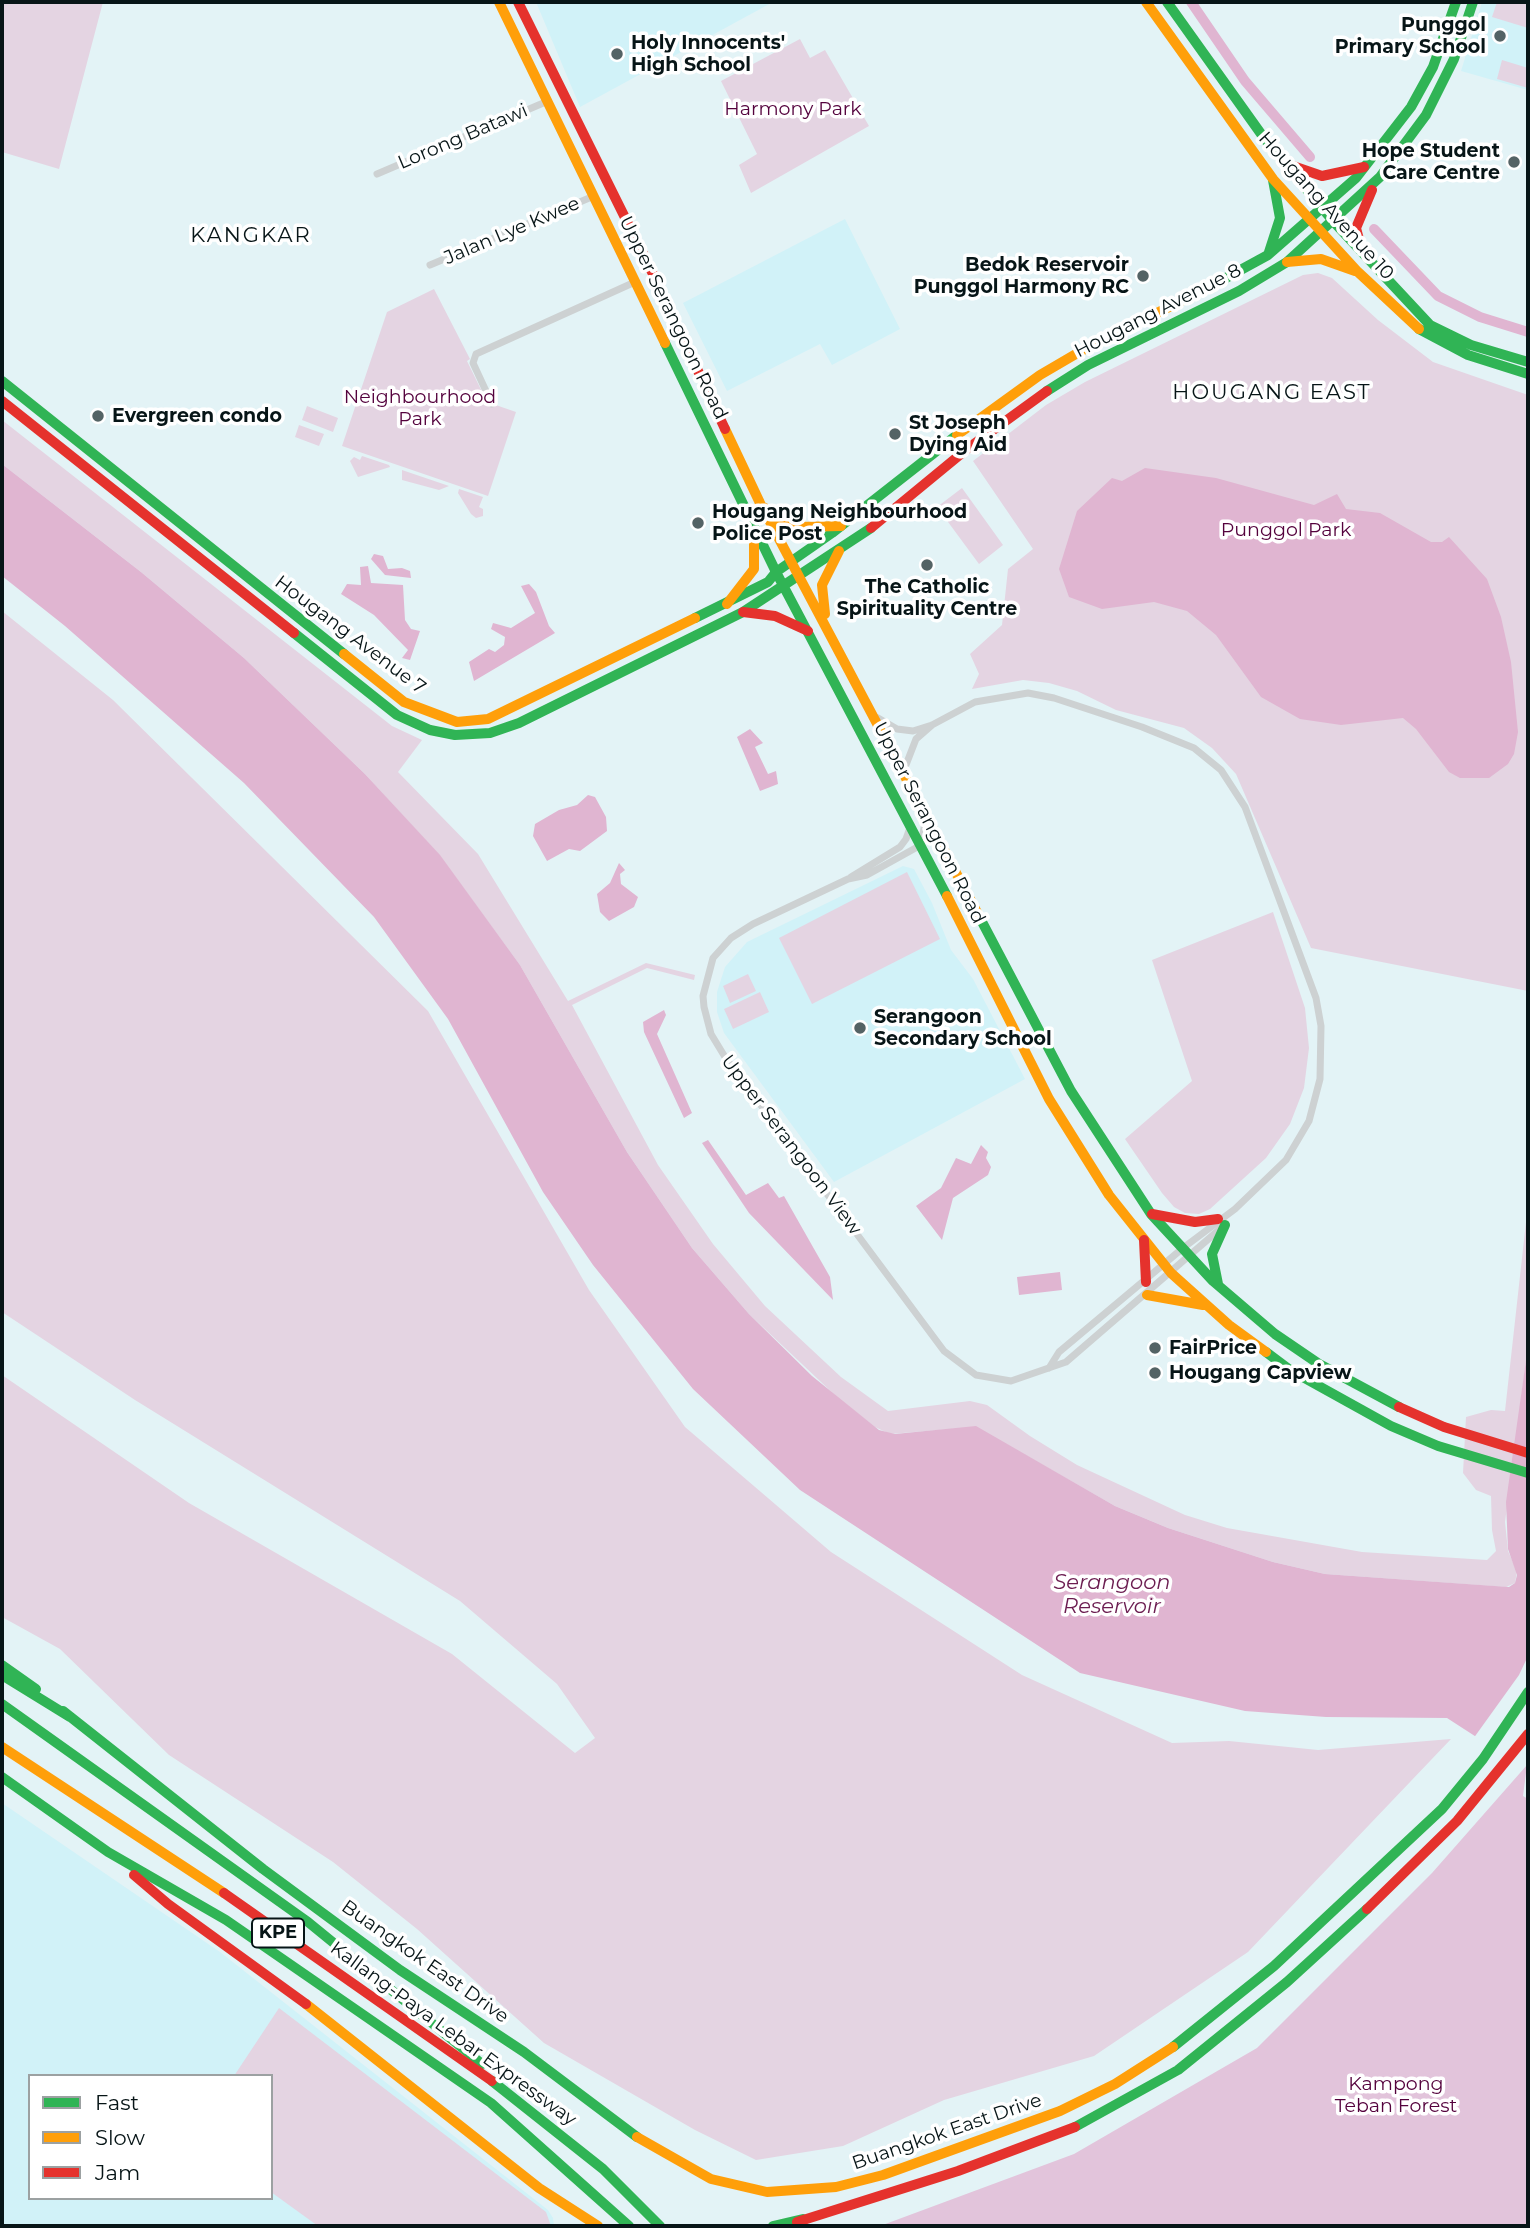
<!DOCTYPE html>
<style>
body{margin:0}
#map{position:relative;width:1530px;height:2228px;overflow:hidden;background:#e3f3f6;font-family:Montserrat,sans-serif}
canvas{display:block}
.frame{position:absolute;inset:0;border:4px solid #071517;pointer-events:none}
.legend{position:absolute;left:28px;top:2074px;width:245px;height:126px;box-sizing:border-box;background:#fff;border:2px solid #9ca1a2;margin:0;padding:9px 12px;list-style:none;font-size:21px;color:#071517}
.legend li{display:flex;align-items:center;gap:14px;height:35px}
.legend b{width:35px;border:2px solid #9ca1a2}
</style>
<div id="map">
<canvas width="1530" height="2228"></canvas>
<div class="frame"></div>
<ul class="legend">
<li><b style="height:9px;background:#30b455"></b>Fast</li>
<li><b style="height:9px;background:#ff9f0a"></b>Slow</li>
<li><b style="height:9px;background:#e5322d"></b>Jam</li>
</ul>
</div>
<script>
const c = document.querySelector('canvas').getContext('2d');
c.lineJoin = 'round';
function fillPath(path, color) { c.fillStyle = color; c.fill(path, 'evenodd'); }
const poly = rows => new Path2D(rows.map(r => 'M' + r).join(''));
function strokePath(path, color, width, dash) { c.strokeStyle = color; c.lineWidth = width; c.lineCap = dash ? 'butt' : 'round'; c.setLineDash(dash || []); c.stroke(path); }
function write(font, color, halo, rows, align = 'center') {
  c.font = font + ' Montserrat,sans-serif'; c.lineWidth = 7; c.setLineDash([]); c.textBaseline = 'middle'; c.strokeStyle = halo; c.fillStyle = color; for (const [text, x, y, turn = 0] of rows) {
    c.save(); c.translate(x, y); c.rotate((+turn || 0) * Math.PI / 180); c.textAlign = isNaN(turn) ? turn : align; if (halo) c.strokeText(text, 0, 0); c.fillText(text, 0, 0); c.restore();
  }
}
fillPath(poly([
 [536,2,773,2,580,107],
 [1482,2,1528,2,1528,90,1461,71],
 [845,219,900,329,832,365,820,344,727,391,683,303],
 [903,866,914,869,932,903,951,950,973,979,1025,1079,834,1182,724,1033,717,1012,717,992,725,967,747,942],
 [2,1803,220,1952,548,2210,553,2218,554,2226,2,2226],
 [30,2076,271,2076,271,2198,30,2198]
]), '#d1f2f8');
fillPath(poly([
 [2,2,103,2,59,169,2,152],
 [1497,2,1528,2,1528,28,1492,17],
 [800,39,810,58,825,50,869,126,751,193,739,165,757,154,721,81],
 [1502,60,1528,68,1528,88,1497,79],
 [1318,273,1332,278,1378,320,1433,362,1528,395,1528,991,1311,948,1236,774,1212,748,1184,728,1116,710,1077,691,1049,683,1023,680,972,689,979,674,970,654,1002,625,1008,569,1033,549,973,461,1046,405,1085,382,1303,275],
 [434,289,470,359,467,361,487,402,516,412,488,496,342,446,387,312],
 [307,406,338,418,333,432,302,420],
 [2,420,392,726,422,740,398,772,478,854,568,1001,646,963,695,975,694,980,647,968,572,1005,658,1165,713,1244,765,1306,841,1377,888,1411,970,1401,987,1405,1030,1436,1077,1465,1185,1515,1227,1528,1362,1552,1487,1560,1496,1551,1492,1530,1491,1496,1476,1490,1463,1473,1466,1417,1491,1410,1505,1411,1528,1204,1528,1346,1505,1522,1508,1551,1517,1571,1515,1583,1506,1587,1325,1574,1273,1562,1168,1528,1115,1506,976,1427,890,1434,875,1427,839,1399,749,1314,692,1248,627,1152,520,965,439,855,365,774,244,658,141,572,2,464],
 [299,425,324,434,319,446,295,437],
 [362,456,389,465,390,467,358,477,350,461,354,457,360,460],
 [402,470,449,486,439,490,402,480],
 [962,488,1003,545,979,564,937,507],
 [459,489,483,497,479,507,483,509,483,516,476,518,471,514,458,493],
 [2,611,113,700,428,1011,589,1290,685,1427,831,1552,1022,1675,1172,1743,1229,1741,1318,1750,1451,1739,1248,1952,1094,2056,944,2100,843,2146,756,2160,695,2130,544,2043,417,1929,333,1862,169,1755,60,1649,2,1617,2,1375,189,1503,452,1654,575,1753,595,1738,557,1684,460,1601,135,1400,2,1312],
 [907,872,940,939,812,1004,779,938],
 [1273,912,1305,1008,1309,1048,1304,1088,1290,1124,1266,1158,1210,1209,1199,1214,1185,1213,1174,1207,1162,1193,1125,1139,1192,1081,1152,960],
 [748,974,756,991,730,1003,723,986],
 [760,992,769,1012,733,1029,724,1009],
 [279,2008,546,2212,551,2226,318,2226,271,2192,271,2076,234,2076]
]), '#e4d4e2');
fillPath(poly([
 [1527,1765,1523,1796,1528,1799,1528,2226,880,2226,1074,2154,1257,2048,1432,1873]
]), '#e2c4db');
fillPath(poly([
 [2,464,141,572,244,658,365,774,440,855,520,965,627,1152,692,1248,749,1314,812,1376,879,1430,895,1434,976,1426,1115,1506,1168,1528,1273,1562,1325,1574,1509,1587,1515,1583,1517,1575,1508,1549,1506,1502,1528,1346,1528,1744,1481,1740,1447,1718,1326,1717,1245,1711,1080,1673,800,1490,693,1389,593,1265,543,1192,448,1019,374,917,244,783,65,626,2,576],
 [1145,468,1216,478,1314,505,1337,494,1346,509,1380,513,1431,542,1442,542,1449,537,1487,579,1501,617,1511,662,1518,732,1514,754,1508,764,1489,778,1460,778,1449,772,1416,729,1403,718,1341,725,1300,719,1261,697,1216,635,1187,611,1154,602,1102,609,1069,597,1059,569,1077,511,1112,478,1122,481],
 [374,554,383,556,388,569,402,568,410,571,411,578,385,575,371,559],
 [368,566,371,583,403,585,405,620,411,629,420,631,410,660,402,658,408,650,374,615,341,594,347,584,361,585,360,567],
 [529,584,536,592,549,626,555,633,474,681,469,662,489,649,495,652,504,645,505,637,491,629,493,623,511,628,535,613,521,586],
 [750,729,763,743,755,747,768,774,776,771,778,784,760,791,737,737],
 [588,795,595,797,606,817,607,831,580,851,569,849,547,861,533,836,535,824,559,810,577,805],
 [619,863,625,870,620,874,621,884,638,897,634,907,609,921,600,912,597,894,610,883],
 [664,1010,666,1015,657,1034,692,1113,684,1118,644,1032,643,1022],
 [708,1140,746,1195,768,1183,779,1198,784,1196,830,1277,833,1300,749,1213,702,1143],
 [981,1145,988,1152,986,1158,991,1167,988,1175,953,1198,942,1240,916,1206,941,1188,956,1158,971,1164],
 [1060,1272,1062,1290,1019,1295,1017,1277]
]), '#e0b5d1');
fillPath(poly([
 [1528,1656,1528,1748,1480,1743,1473,1739,1519,1675]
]), '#e3f3f6');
strokePath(poly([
 [1191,2,1245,81,1310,157],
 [1374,229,1438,296,1480,317,1528,332]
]), '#e0b5d1', 10);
strokePath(poly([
 [377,174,548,101],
 [430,265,594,196],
 [492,404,473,363,476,354,635,282],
 [878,718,897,729,913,731,932,725,975,702,1028,693,1054,698,1142,727,1194,748,1221,770,1245,807,1316,998,1321,1026,1320,1079,1309,1121,1286,1160,1235,1209,1183,1248,1059,1352,1049,1368],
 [904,770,916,739,932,725],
 [926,817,921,845,867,875,848,879,753,924,731,938,713,958,703,996,704,1007,711,1034,725,1057,944,1351,976,1375,1011,1381,1066,1362,1220,1229],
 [851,877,900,847,906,839,911,825]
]), '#cdd1d2', 7);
strokePath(poly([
 [1167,2,1264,138,1333,221,1430,325,1471,345,1528,362],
 [1269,252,1280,218,1273,180],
 [1213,285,1268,255,1356,178,1411,107,1433,67,1456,2],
 [1419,329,1468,355,1528,374],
 [665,343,776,572,947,896],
 [2,381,344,654],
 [1047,391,1088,365,1239,291,1287,262,1380,177,1426,115,1454,59,1473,2],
 [695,618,768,582,776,572,832,533,957,435],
 [294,633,397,715,430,730,455,735,490,733,519,723,743,612,871,528],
 [980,918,1071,1091,1151,1214,1213,1281,1275,1334,1319,1364,1399,1407],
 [1218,1284,1212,1254,1225,1225],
 [1266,1352,1290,1370,1391,1426,1438,1446,1528,1473],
 [2,1665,36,1689],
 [2,1675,70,1717],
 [2,1704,308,1922,482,2064],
 [63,1711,263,1869,400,1970,524,2052,637,2137],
 [2,1777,108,1852,226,1920,491,2103,629,2226],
 [1173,2047,1274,1966,1442,1809,1483,1759,1528,1692],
 [492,2081,603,2169,660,2226],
 [1075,2127,1178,2070,1287,1982,1367,1909],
 [773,2226,803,2219]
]), '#30b455', 10);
strokePath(poly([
 [499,2,665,343],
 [1146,2,1273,179,1358,272,1419,329],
 [1287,262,1321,259,1355,271],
 [725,429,760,503,980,918],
 [957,435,1040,375,1081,351,1213,285],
 [765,508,782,522,797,527,841,526],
 [727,604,754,569,754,534],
 [825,614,822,585,839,551],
 [344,654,404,702,457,722,488,719,695,618],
 [947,896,1049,1099,1109,1195,1171,1273,1229,1325,1266,1352],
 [1147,1295,1203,1305],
 [2,1747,224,1893],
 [306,2004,539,2188,598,2226],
 [637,2137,711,2179,767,2192,836,2187,883,2175,1060,2111,1115,2084,1173,2047]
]), '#ff9f0a', 10);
strokePath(poly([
 [518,2,652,272,725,429],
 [1290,165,1322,176,1364,167],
 [1361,247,1356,228,1372,190],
 [2,401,294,633],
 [871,528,967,449,1047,391],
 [743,612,775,616,808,631],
 [1152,1214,1195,1222,1218,1219],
 [1144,1240,1146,1282],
 [1399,1407,1444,1427,1528,1453],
 [134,1875,168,1904,306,2004],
 [224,1893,492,2081],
 [1367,1909,1457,1821,1528,1734],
 [797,2222,958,2171,1075,2127]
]), '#e5322d', 10);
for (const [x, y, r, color] of [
 [1500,36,7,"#546365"],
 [617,54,7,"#546365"],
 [1514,162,7,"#546365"],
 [1143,276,7,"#546365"],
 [98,416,7,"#546365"],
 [895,434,7,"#546365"],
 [698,523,7,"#546365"],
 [927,565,7,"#546365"],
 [860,1028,7,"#546365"],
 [1155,1348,7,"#546365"],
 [1155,1373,7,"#546365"]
]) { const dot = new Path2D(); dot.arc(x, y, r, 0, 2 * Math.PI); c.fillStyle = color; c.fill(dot); strokePath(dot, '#fff', 2.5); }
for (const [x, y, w] of [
 [278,1933,52]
]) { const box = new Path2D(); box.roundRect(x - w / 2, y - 14.5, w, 29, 5); c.fillStyle = '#fff'; c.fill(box); strokePath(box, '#071517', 2); }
write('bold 18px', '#071517', null, [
 ["KPE",278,1933]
]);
write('bold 19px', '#071517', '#fff', [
 ["Punggol",1486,25,"right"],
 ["Primary School",1486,47,"right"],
 ["Holy Innocents'",631,43],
 ["High School",631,65],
 ["Hope Student",1500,151,"right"],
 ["Care Centre",1500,173,"right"],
 ["Bedok Reservoir",1129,265,"right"],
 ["Punggol Harmony RC",1129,287,"right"],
 ["Evergreen condo",112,416],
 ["St Joseph",909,423],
 ["Dying Aid",909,445],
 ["Hougang Neighbourhood",712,512],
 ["Police Post",712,534],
 ["The Catholic",927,587,"center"],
 ["Spirituality Centre",927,609,"center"],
 ["Serangoon",874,1017],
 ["Secondary School",874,1039],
 ["FairPrice",1169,1348],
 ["Hougang Capview",1169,1373]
], 'left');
write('19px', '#54023d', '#fff', [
 ["Harmony Park",793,109],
 ["Neighbourhood",420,397],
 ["Park",420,419],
 ["Punggol Park",1286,530],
 ["Kampong",1396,2084],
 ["Teban Forest",1396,2106]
]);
write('19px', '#071517', '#fff', [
 ["Lorong Batawi",463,137,-23],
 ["Hougang Avenue 10",1326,206,48],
 ["Jalan Lye Kwee",512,231,-23],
 ["Hougang Avenue 8",1158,311,-27],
 ["Upper Serangoon Road",673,318,64],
 ["Hougang Avenue 7",350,635,37],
 ["Upper Serangoon Road",929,823,63],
 ["Upper Serangoon View",791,1145,53],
 ["Buangkok East Drive",425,1962,35],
 ["Kallang-Paya Lebar Expressway",453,2034,36],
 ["Buangkok East Drive",947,2132,-19]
]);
c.letterSpacing = '2px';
write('21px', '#071517', '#fff', [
 ["KANGKAR",251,236],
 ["HOUGANG EAST",1272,393]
]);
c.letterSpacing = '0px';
write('italic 21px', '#6b1c50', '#fff', [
 ["Serangoon",1112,1583],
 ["Reservoir",1112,1607]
]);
</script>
